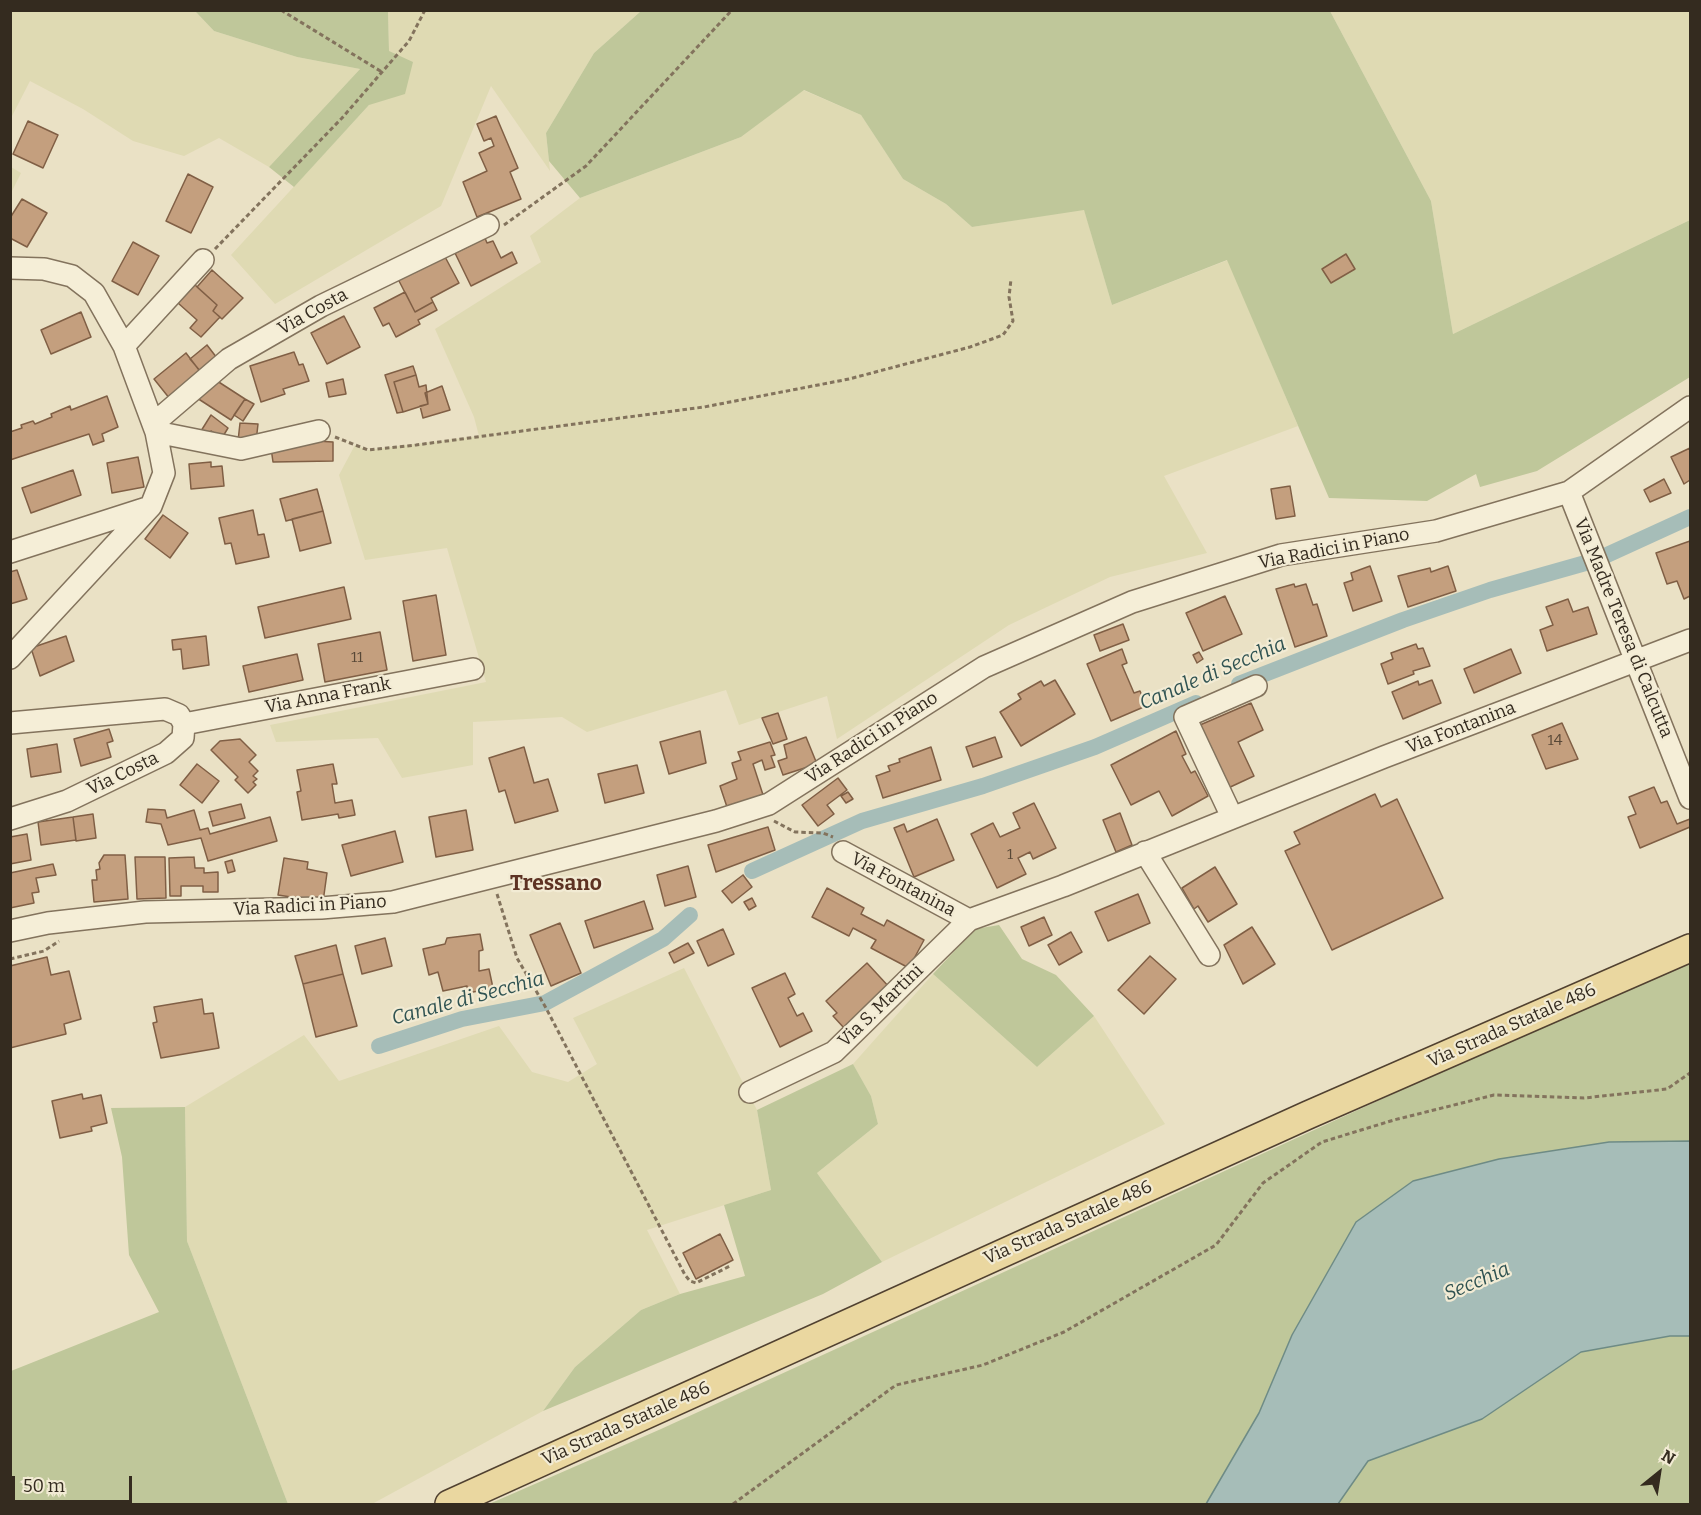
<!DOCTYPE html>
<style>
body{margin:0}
#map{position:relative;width:1701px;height:1515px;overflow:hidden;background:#eae1c5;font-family:Bitter,serif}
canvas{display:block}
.frame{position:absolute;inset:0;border:12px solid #342b1f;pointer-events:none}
.north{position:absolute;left:1629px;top:1443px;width:60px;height:60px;-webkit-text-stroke:4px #f2ebd4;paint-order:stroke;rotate:30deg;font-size:16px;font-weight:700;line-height:24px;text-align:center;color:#342b1f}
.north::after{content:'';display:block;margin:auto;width:21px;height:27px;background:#342b1f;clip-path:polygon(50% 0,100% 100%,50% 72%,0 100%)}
.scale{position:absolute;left:12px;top:1476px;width:120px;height:27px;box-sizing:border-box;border:3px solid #342b1f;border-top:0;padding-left:8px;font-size:18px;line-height:21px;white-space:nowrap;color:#342b1f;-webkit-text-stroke:4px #f2ebd4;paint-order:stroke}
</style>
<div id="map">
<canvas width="1701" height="1515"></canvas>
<div class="frame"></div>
<div class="north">N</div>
<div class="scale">50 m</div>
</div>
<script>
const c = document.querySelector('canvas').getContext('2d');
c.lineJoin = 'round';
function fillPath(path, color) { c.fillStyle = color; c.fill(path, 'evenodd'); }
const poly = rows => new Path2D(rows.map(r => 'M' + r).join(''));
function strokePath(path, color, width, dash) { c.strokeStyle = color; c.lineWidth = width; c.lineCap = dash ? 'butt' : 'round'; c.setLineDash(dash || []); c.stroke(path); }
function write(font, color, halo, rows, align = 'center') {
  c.font = font + ' Bitter,serif'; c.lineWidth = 4.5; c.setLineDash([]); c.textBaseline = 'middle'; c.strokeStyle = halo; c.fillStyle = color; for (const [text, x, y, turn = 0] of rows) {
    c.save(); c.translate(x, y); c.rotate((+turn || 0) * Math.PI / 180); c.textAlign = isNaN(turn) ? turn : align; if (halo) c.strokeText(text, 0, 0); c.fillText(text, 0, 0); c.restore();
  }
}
fillPath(poly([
 [11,11,195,11,214,31,297,57,360,69,269,167,219,138,184,156,133,141,83,109,30,81,11,118],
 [388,11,641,11,594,53,546,133,550,171,491,86,441,206,275,304,231,255,369,105,389,51],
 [1330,11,1690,11,1690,220,1453,334,1431,201],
 [803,90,861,115,903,179,946,204,972,227,1084,209,1112,305,1228,260,1298,426,1164,476,1207,553,1110,577,1009,625,837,739,827,696,739,725,726,690,587,732,562,717,473,722,473,765,402,778,378,738,276,742,270,725,486,682,447,548,365,560,339,475,355,445,368,450,479,436,474,417,435,329,541,262,530,236,580,198,741,137],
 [11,167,21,173,11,193],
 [684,968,757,1110,771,1190,647,1230,680,1294,641,1310,575,1367,543,1411,372,1504,288,1504,187,1241,185,1107,304,1035,339,1081,499,1026,532,1072,568,1082,597,1064,573,1018],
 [933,974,1037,1067,1094,1016,1165,1124,882,1262,817,1173,878,1124,871,1096,853,1064]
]), '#dfdab3');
fillPath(poly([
 [195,11,388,11,389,51,413,62,405,94,369,105,294,187,269,167,360,69,297,57,214,31],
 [641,11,1330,11,1431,201,1453,334,1690,220,1690,377,1537,471,1480,487,1476,474,1427,501,1329,498,1227,260,1112,305,1084,210,972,227,946,204,903,179,861,115,804,90,741,137,580,198,549,161,546,133,594,53],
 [999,925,1022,959,1056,975,1094,1016,1037,1067,933,974,975,929],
 [1690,961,1690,1141,1609,1142,1499,1159,1413,1181,1356,1222,1292,1335,1259,1413,1206,1504,489,1504,661,1429,1609,995],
 [853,1064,871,1096,878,1124,817,1173,882,1262,823,1294,543,1411,575,1367,641,1310,680,1294,745,1276,724,1205,771,1190,757,1110],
 [185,1107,187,1241,288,1504,11,1504,11,1371,159,1312,129,1255,122,1157,111,1108],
 [1670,1336,1690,1336,1690,1504,1338,1504,1368,1461,1482,1419,1581,1352]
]), '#bfc79a');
const water = poly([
 [1690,1141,1690,1336,1670,1336,1581,1352,1482,1419,1368,1461,1338,1504,1206,1504,1259,1413,1292,1335,1356,1222,1413,1181,1499,1159,1609,1142,1690,1141]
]);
fillPath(water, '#a6bdb8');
strokePath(water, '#6e8b85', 1.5);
strokePath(poly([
 [1239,684,1403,620,1490,590,1596,560,1690,517],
 [752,871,862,821,983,786,1095,747,1196,703],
 [379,1046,462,1019,545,1003,663,939,690,915]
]), '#a6bdb8', 16);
const building = poly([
 [496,116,518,168,510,172,521,199,477,217,463,182,487,171,479,153,494,146,491,138,484,141,477,124,496,116],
 [28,121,58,135,43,168,13,154,28,121],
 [188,174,213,187,191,233,166,221,188,174],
 [22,199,47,213,27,247,10,238,10,218,22,199],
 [485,238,487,243,493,241,501,258,512,252,517,263,471,286,455,253,485,238],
 [133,242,159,256,138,295,112,281,133,242],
 [1346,254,1355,269,1331,283,1322,269,1346,254],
 [444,255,459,283,431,298,433,302,415,312,398,279,444,255],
 [212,270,243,298,222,319,213,311,217,305,197,287,212,270],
 [194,284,217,305,213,311,220,317,201,337,190,328,197,320,178,303,194,284],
 [405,292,415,312,433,302,437,310,418,320,420,324,396,337,389,323,383,326,374,308,405,292],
 [81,312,91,337,51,354,41,330,81,312],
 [344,316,360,347,327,364,311,333,344,316],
 [207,345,217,358,201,372,190,359,207,345],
 [294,352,299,365,303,364,309,381,283,389,285,394,261,402,250,366,294,352],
 [186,353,202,374,170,399,154,379,186,353],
 [413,366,416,375,394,382,403,412,397,413,385,375,413,366],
 [416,375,419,387,426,385,428,404,403,412,394,382,416,375],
 [211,377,245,399,231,420,197,398,211,377],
 [343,379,346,394,329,397,326,383,343,379],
 [442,386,450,410,423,418,420,406,428,404,425,393,442,386],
 [107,396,118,427,102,434,104,441,93,445,89,434,10,460,10,432,22,428,21,425,33,421,35,424,52,417,51,414,70,406,71,410,107,396],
 [245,399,254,404,243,421,234,415,245,399],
 [211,415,228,428,222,438,211,431,209,435,201,431,211,415],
 [240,423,258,424,256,442,238,441,240,423],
 [298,440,333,442,333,461,273,462,271,448,298,440],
 [1690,448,1690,480,1684,484,1671,457,1690,448],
 [138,457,144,487,112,493,107,463,138,457],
 [211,462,211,467,222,466,224,486,191,489,189,464,211,462],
 [73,470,81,495,31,513,22,488,73,470],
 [1664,479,1671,493,1650,502,1644,490,1664,479],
 [1290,486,1295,516,1276,519,1271,489,1290,486],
 [317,489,323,511,286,521,280,499,317,489],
 [253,510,258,535,264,534,269,557,236,564,231,543,225,544,219,518,253,510],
 [323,511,331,543,300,551,292,519,323,511],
 [163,515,188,533,170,558,145,539,163,515],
 [1690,541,1690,596,1684,599,1677,581,1667,584,1656,553,1690,541],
 [1370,566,1382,601,1353,611,1344,583,1353,580,1351,573,1370,566],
 [1448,566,1456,591,1408,607,1398,576,1430,568,1431,572,1448,566],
 [17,570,27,599,10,604,10,572,17,570],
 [1294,584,1295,587,1306,584,1313,605,1317,604,1327,636,1295,647,1276,589,1294,584],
 [344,587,351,619,265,638,258,607,344,587],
 [436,595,446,655,413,661,403,601,436,595],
 [1225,596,1242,634,1203,651,1186,613,1225,596],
 [1568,599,1573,612,1588,607,1597,634,1547,651,1540,630,1553,625,1546,607,1568,599],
 [1123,624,1129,640,1100,651,1094,635,1123,624],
 [380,632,387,670,325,682,318,644,380,632],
 [66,636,74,661,40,676,31,648,66,636],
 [206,636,209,665,183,669,181,649,173,650,172,640,206,636],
 [1416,644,1418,649,1423,648,1430,666,1413,671,1414,674,1388,684,1381,664,1393,659,1391,653,1416,644],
 [1122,649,1127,663,1122,665,1134,693,1140,691,1146,706,1111,721,1087,664,1122,649],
 [1511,649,1521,673,1474,693,1464,669,1511,649],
 [1199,652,1203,659,1197,663,1193,655,1199,652],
 [297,654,303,680,249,692,243,666,297,654],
 [1055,680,1075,714,1021,746,1000,712,1021,699,1018,694,1041,681,1044,686,1055,680],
 [1432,680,1441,703,1403,719,1392,692,1418,681,1419,685,1432,680],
 [1251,703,1263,730,1238,742,1254,776,1226,789,1200,725,1251,703],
 [778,713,787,739,773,744,762,718,778,713],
 [1562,723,1578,759,1546,769,1532,735,1562,723],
 [109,729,113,741,107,743,111,757,81,766,74,739,109,729],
 [700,731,706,763,669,774,660,742,700,731],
 [1176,731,1186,754,1182,756,1191,773,1195,771,1208,796,1172,816,1159,791,1131,805,1111,765,1176,731],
 [806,737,817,764,783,775,778,761,787,758,784,745,806,737],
 [995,737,1002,757,973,767,966,747,995,737],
 [240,739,256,755,249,762,258,771,253,776,257,779,253,782,256,785,248,793,235,780,238,777,211,750,220,741,240,739],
 [770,742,775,755,771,756,775,767,765,770,762,760,753,764,765,801,729,813,720,786,737,779,732,763,741,760,738,752,770,742],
 [57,744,61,772,31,777,27,749,57,744],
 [524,747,534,783,548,779,558,811,515,823,505,790,499,792,489,758,524,747],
 [931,747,941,780,883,798,876,776,890,771,888,766,900,762,899,759,931,747],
 [197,764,219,781,202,803,180,785,197,764],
 [333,764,337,784,332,784,335,803,352,800,355,815,339,818,338,814,302,820,297,792,301,791,297,770,333,764],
 [637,765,644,793,605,803,598,774,637,765],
 [838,778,847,790,827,805,834,814,818,826,802,805,838,778],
 [1654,787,1661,803,1667,801,1677,824,1690,819,1690,827,1640,848,1628,817,1636,814,1629,797,1654,787],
 [848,792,853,799,846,803,841,796,848,792],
 [1375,794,1381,807,1397,799,1443,898,1332,950,1285,851,1300,844,1294,832,1375,794],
 [1034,803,1056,848,1033,859,1030,852,1018,858,1026,874,997,888,971,834,993,823,1000,837,1020,828,1013,813,1034,803],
 [241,804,245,818,213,826,209,812,241,804],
 [148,809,165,810,167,818,194,810,200,830,208,828,210,834,270,817,277,841,208,861,201,838,168,845,161,824,146,822,148,809],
 [466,810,473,850,436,857,429,817,466,810],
 [1120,813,1132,845,1116,852,1103,820,1120,813],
 [93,814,96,838,76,841,73,817,93,814],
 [73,817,76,840,41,845,38,822,73,817],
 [937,819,954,860,914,877,894,828,904,824,907,832,937,819],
 [768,827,775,850,716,872,708,845,768,827],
 [395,831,403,862,351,876,342,845,395,831],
 [27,834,31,860,10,864,10,837,27,834],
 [104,855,125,855,128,899,94,902,92,880,97,880,96,870,100,869,99,863,104,855],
 [135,857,165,857,166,898,137,899,135,857],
 [194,857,195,868,204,868,204,873,218,872,218,892,203,892,203,886,181,886,181,896,170,896,169,858,194,857],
 [284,858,308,862,307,869,327,873,323,902,278,895,284,858],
 [232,860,235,871,228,873,225,862,232,860],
 [53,864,56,875,36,878,39,892,32,893,34,903,10,908,10,873,53,864],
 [688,866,696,897,665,906,657,875,688,866],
 [1215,867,1237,904,1208,922,1198,906,1194,909,1182,888,1215,867],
 [743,875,752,887,732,903,722,891,743,875],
 [827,888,864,908,861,914,884,926,887,920,924,940,909,968,871,948,876,940,853,928,849,936,812,917,827,888],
 [1138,894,1150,923,1108,941,1095,912,1138,894],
 [752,898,756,906,749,910,744,902,752,898],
 [644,901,653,929,594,948,585,921,644,901],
 [1044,917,1052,935,1029,946,1021,927,1044,917],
 [560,923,581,973,551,986,530,935,560,923],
 [1252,927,1275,964,1243,984,1224,945,1252,927],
 [723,929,734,954,708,966,697,941,723,929],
 [1071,932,1082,952,1059,965,1048,945,1071,932],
 [480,934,483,950,479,951,479,971,489,969,493,988,468,993,467,986,443,991,438,972,429,975,423,949,445,944,447,938,480,934],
 [385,938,392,966,362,974,355,946,385,938],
 [688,943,694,953,674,963,669,953,688,943],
 [336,945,343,974,303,984,295,956,336,945],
 [1150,956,1176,979,1144,1014,1118,990,1150,956],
 [47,957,51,975,69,971,81,1019,64,1024,66,1034,10,1048,10,966,47,957],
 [867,963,890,988,845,1029,833,1016,837,1013,826,1001,867,963],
 [785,973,795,994,788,998,797,1016,803,1013,812,1031,780,1047,752,988,785,973],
 [343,974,357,1026,316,1037,303,984,343,974],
 [202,999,204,1014,213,1013,219,1048,161,1058,153,1023,157,1022,154,1007,202,999],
 [82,1094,83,1099,101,1095,107,1123,91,1127,92,1131,60,1138,52,1101,82,1094],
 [720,1234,733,1260,696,1279,683,1253,720,1234]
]);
fillPath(building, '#c49f7e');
strokePath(building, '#805f45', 1.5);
const minor = poly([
 [10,268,44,269,72,276,94,293,124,346,156,432,164,473,151,506,10,658],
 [124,346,203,260],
 [153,424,229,359,321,306,488,225],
 [156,432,241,449,319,431],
 [1569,492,1690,798],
 [10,552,150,507],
 [10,723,165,709,179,715,184,724,183,738,166,753,67,801,10,819],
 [184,724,473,669],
 [1232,817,1185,717,1256,686],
 [843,852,969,920],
 [1145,852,1209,955],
 [10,931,48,923,145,912,321,908,393,902,716,821,769,804,984,667,1132,602,1281,555,1436,531,1569,492,1690,407],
 [750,1092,834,1052,969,920,1063,886,1384,757,1690,640]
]);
const major = poly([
 [449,1504,1308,1115,1690,948]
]);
strokePath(minor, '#83735d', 24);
strokePath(major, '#514130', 30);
strokePath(poly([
 [281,10,382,72],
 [504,225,586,166,732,10],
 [215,249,342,118,409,41,425,10],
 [335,437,368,450,416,445,704,407,849,379,970,347,1003,335,1013,321,1009,297,1011,279],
 [774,821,795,832,823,833,833,837],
 [497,894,517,958,546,1008,685,1275,690,1281,696,1283,730,1266],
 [10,959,44,951,59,941],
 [733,1504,896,1385,983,1365,1064,1332,1216,1245,1263,1183,1322,1142,1394,1120,1494,1095,1584,1098,1667,1089,1690,1073]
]), '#83735d', 3, [4.5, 3]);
strokePath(minor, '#f5eed7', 21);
strokePath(major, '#ead7a0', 27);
write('15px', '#584837', null, [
 ["11",357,658],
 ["14",1555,741],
 ["1",1010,855]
]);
write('18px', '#342b1f', '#f2ebd4', [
 ["Via Costa",313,312,-29],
 ["Via Radici in Piano",1334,549,-11],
 ["Via Madre Teresa di Calcutta",1623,628,68],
 ["Via Anna Frank",328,696,-11],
 ["Via Fontanina",1461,728,-21],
 ["Via Radici in Piano",872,738,-33],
 ["Via Costa",123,774,-26],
 ["Via Fontanina",903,885,28],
 ["Via Radici in Piano",310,906,-3],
 ["Via S. Martini",881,1006,-44],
 ["Via Strada Statale 486",1512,1026,-24],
 ["Via Strada Statale 486",1068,1223,-24],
 ["Via Strada Statale 486",626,1424,-24]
]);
write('italic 20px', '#305352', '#f2ebd4', [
 ["Canale di Secchia",1213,674,-23],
 ["Canale di Secchia",468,999,-15],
 ["Secchia",1477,1282,-23]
]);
write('bold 21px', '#5d3223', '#f2ebd4', [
 ["Tressano",556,884]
]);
</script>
